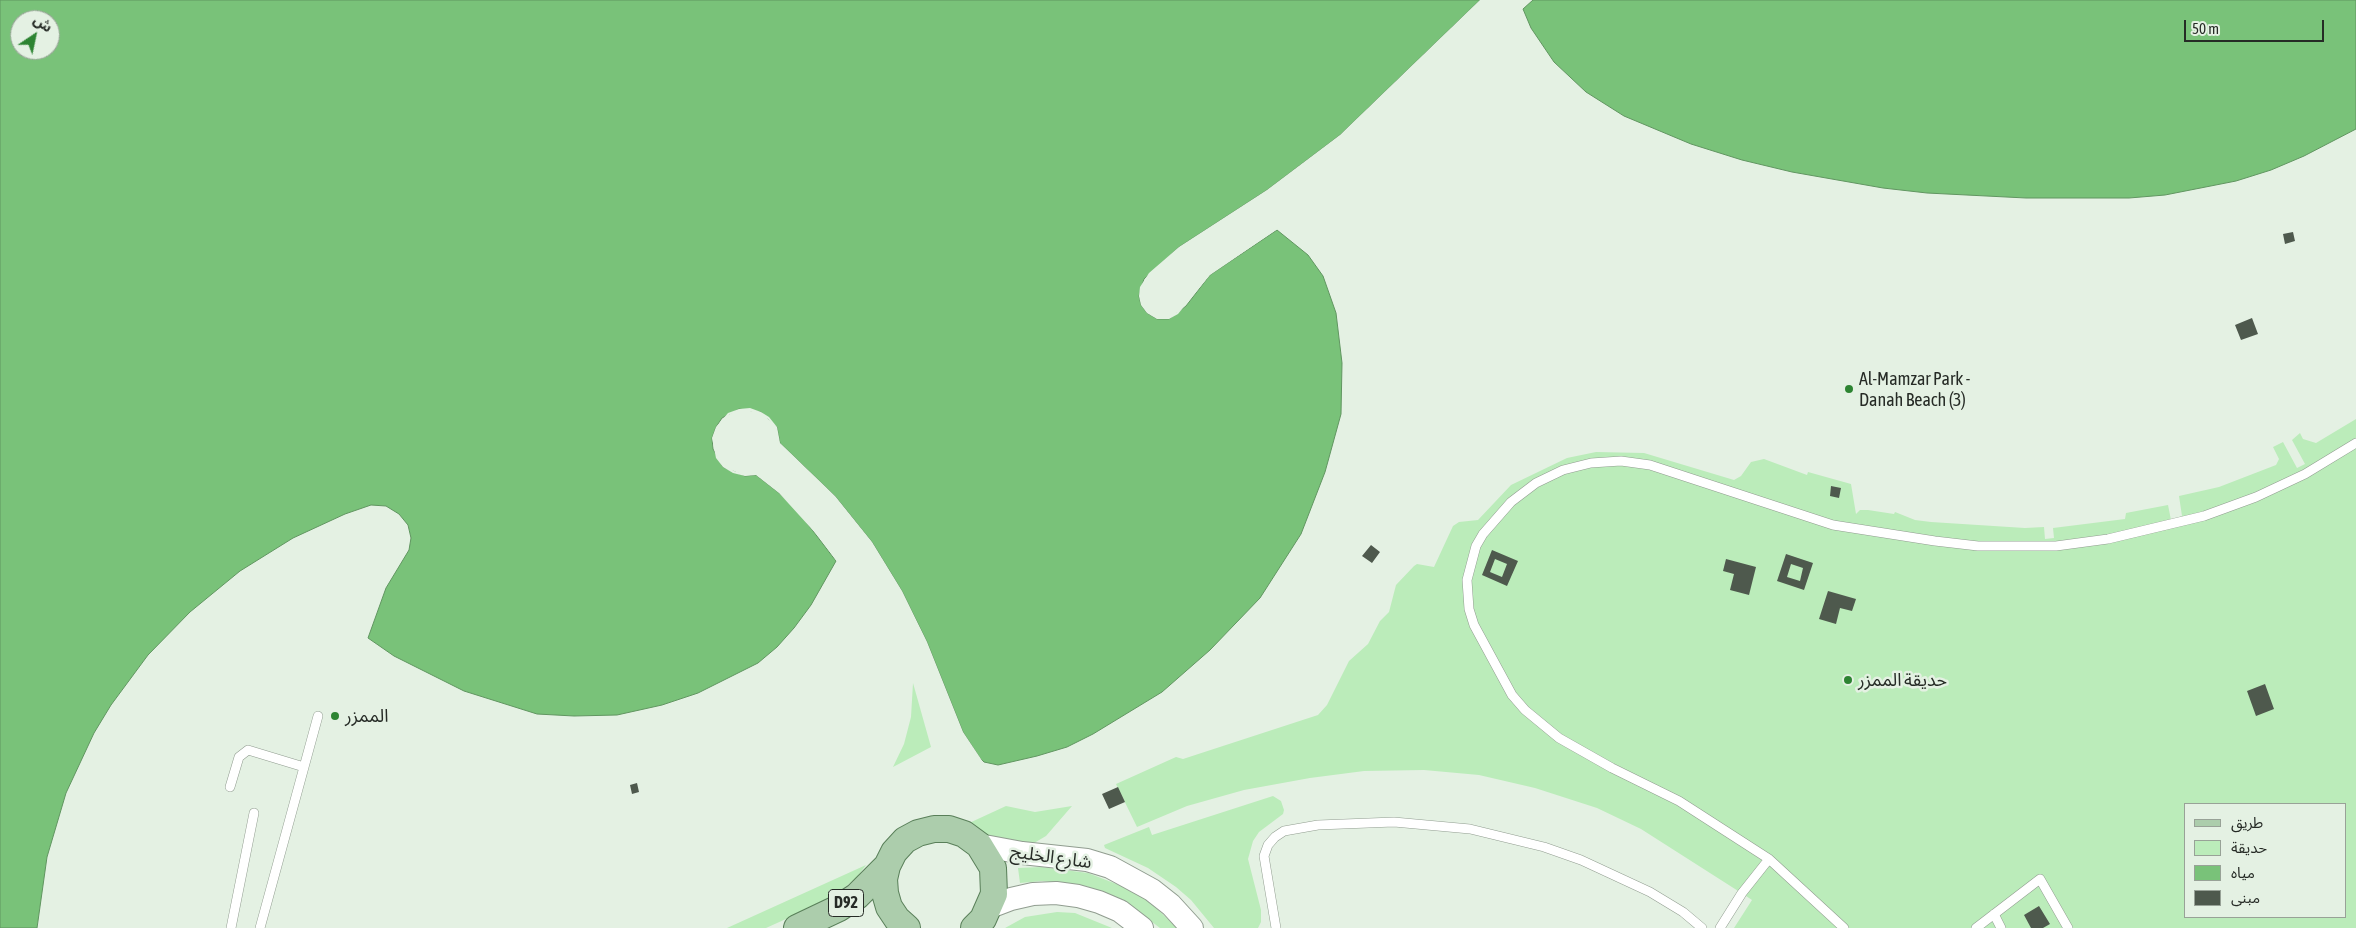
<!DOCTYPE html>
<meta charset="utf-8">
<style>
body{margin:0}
#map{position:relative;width:2356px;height:928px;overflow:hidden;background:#e4f1e3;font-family:"Asap Condensed","Noto Sans Arabic",sans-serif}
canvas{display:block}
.legend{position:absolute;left:2184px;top:803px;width:162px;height:115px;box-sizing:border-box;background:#e4f1e3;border:1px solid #98a297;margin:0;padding:6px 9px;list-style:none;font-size:15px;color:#262b26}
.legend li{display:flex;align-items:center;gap:10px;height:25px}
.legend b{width:25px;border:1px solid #98a297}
.north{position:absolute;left:10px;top:10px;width:50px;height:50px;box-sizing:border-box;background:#e4f1e3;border:1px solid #98a297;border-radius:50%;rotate:34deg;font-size:14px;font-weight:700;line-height:20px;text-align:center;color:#262b26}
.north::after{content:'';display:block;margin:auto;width:18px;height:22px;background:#2d8432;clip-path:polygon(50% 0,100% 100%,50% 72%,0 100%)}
.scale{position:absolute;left:2184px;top:20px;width:140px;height:22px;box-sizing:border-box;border:2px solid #262b26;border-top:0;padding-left:6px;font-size:15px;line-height:18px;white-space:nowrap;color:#262b26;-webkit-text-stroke:4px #e4f1e3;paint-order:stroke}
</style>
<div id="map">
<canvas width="2356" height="928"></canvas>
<ul class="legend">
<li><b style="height:6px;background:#accdac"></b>طريق</li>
<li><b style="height:14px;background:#bbecba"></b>حديقة</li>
<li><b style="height:14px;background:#79c279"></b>مياه</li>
<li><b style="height:14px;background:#4e594d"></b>مبنى</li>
</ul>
<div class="north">ش</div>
<div class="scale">50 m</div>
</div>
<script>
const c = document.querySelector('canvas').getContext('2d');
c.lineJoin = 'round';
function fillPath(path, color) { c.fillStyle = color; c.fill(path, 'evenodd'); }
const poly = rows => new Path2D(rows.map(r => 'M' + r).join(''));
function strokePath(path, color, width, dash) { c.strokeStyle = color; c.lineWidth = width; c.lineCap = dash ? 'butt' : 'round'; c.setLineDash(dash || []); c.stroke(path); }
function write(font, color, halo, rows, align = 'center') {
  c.font = font + ' "Asap Condensed","Noto Sans Arabic",sans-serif'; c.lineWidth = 5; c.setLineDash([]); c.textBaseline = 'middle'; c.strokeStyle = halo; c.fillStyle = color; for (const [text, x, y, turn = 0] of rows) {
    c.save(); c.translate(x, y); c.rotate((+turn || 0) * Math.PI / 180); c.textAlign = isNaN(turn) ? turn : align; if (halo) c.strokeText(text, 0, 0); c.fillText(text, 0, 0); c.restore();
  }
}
fillPath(poly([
 [2356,419,2356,928,1734,928,1752,900,1746,896,1641,829,1597,808,1535,788,1479,775,1424,770,1364,771,1310,778,1244,790,1187,806,1137,827,1116,784,1176,757,1183,759,1318,715,1327,705,1349,661,1368,644,1380,621,1389,612,1396,585,1414,566,1417,564,1434,567,1453,526,1459,522,1478,520,1511,485,1567,458,1596,452,1644,453,1734,480,1741,476,1751,462,1764,459,1807,475,1808,472,1851,484,1856,514,1860,510,1868,510,1894,514,1895,512,1915,520,1931,522,2025,528,2044,527,2045,539,2054,538,2053,528,2125,519,2126,513,2168,505,2171,520,2182,516,2179,496,2219,487,2276,465,2279,459,2273,447,2283,442,2297,468,2305,464,2292,440,2300,433,2303,439,2316,443],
 [2185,804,2345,804,2345,917,2185,917],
 [913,683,931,747,893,767,904,744,911,717],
 [1273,796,1281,801,1284,810,1283,814,1259,832,1253,841,1248,859,1261,910,1261,922,1258,928,1214,928,1191,900,1176,887,1148,868,1105,848,1104,845,1149,827,1152,835],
 [1006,806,1035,812,1072,806,1046,836,1029,846,996,840,967,824],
 [866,865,857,877,838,893,817,905,766,928,727,928],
 [1041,867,1088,873,1132,890,1150,902,1177,928,1160,928,1127,903,1086,886,1042,881,1020,883,1018,868],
 [1057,912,1075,913,1112,928,1005,928,1025,917]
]), '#bbecba');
const water = poly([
 [0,0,1480,0,1340,135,1267,190,1179,247,1144,279,1139,296,1141,305,1147,313,1157,319,1169,319,1186,306,1210,275,1277,230,1308,255,1323,276,1336,313,1342,363,1341,414,1325,472,1301,534,1260,598,1210,650,1162,692,1093,734,1067,747,1037,756,998,765,984,762,980,758,963,732,927,642,902,591,872,542,835,496,780,443,777,427,761,412,739,409,722,418,716,427,712,438,713,449,723,467,745,476,756,475,779,493,800,514,836,561,811,605,794,628,777,647,758,663,698,693,662,705,617,715,574,716,537,714,464,691,394,656,368,638,386,588,409,550,411,538,408,525,399,514,386,506,371,505,345,514,293,538,240,571,190,612,148,655,111,705,94,733,66,793,47,857,37,928,0,928,0,0],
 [20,20,50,20,50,50,20,50,20,20],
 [1533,0,2356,0,2356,129,2304,156,2271,170,2236,181,2165,195,2129,198,2026,198,1927,193,1883,188,1792,172,1742,160,1691,144,1624,116,1586,92,1554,62,1531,28,1523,9,1533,0]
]);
fillPath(water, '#79c279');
strokePath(water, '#609560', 1);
fillPath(poly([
 [1480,0,1482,2,1462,22,1341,137,1268,192,1181,249,1151,274,1142,288,1143,304,1148,311,1158,316,1168,316,1177,312,1208,273,1275,228,1279,228,1210,275,1178,314,1169,319,1157,319,1147,313,1141,305,1139,296,1140,287,1149,273,1179,247,1267,190,1340,135],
 [750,408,761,412,769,417,777,427,780,443,835,496,872,542,902,591,927,642,963,732,985,765,978,760,960,733,925,643,900,592,870,543,833,497,778,445,775,428,768,419,750,411,739,411,729,415,718,428,715,438,718,456,725,465,734,471,745,474,757,472,781,491,821,535,838,560,838,563,819,537,779,493,756,475,745,476,733,473,723,467,716,458,712,438,716,427,728,413,739,409]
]), '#e4f1e3');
fillPath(poly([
 [2293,232,2295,241,2285,244,2283,234],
 [2252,318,2258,334,2241,340,2235,325],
 [1831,486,1841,488,1839,498,1830,496],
 [1371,545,1380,552,1372,563,1362,556],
 [1492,550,1518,561,1507,586,1482,575],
 [1495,559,1507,564,1502,577,1490,572],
 [1786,554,1813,563,1804,590,1777,581],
 [1791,564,1803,568,1800,581,1787,577],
 [1726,559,1756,567,1749,595,1730,590,1734,574,1723,571],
 [1828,591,1856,599,1852,611,1840,608,1836,624,1819,619],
 [2265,684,2274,709,2256,716,2247,691],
 [637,783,639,792,632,794,630,785],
 [1118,787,1125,802,1109,809,1102,794],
 [2039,906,2050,924,2043,928,2031,928,2024,915]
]), '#4e594d');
const lane = poly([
 [230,787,239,757,248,750,304,767],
 [1994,914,2001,928],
 [231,928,254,813],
 [260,928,318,716],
 [1276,928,1264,856,1268,845,1275,837,1284,831,1318,825,1394,822,1470,829,1544,847,1581,860,1650,892,1683,912,1702,928],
 [1720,928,1742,893,1769,859],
 [1844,928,1769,859,1679,801,1612,768,1559,738,1525,710,1512,695,1474,625,1469,609,1467,580,1476,546,1483,534,1511,502,1536,483,1563,470,1591,463,1621,461,1650,465,1833,525,1935,541,1978,546,2056,546,2108,539,2204,516,2256,497,2305,474,2356,443],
 [1976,928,2040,879,2068,928]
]);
const secondary = poly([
 [979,845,1022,853,1087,860,1110,867,1152,890,1171,905,1192,928],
 [990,907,1011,899,1033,894,1056,893,1078,896,1099,902,1120,911,1142,928]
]);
const primary = poly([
 [797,928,839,908,857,896,887,866],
 [907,928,897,919,889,907,885,893,884,879,887,866,894,852,905,840,918,833,934,829,949,829,964,834,979,845,993,868,994,894,983,919,974,928]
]);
strokePath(lane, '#919d90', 10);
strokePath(secondary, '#919d90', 24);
strokePath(primary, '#597f59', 28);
strokePath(lane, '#fff', 9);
strokePath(secondary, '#fff', 22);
strokePath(primary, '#accdac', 26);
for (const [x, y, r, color] of [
 [1849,389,5,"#2d8432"],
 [1848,680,5,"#2d8432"],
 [335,716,5,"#2d8432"]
]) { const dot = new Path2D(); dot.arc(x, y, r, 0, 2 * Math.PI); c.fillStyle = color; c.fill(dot); strokePath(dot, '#e4f1e3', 2); }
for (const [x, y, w] of [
 [846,903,35]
]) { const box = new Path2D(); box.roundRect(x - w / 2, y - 13.5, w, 27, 4); c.fillStyle = '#e4f1e3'; c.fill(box); strokePath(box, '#262b26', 1); }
write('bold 16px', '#262b26', null, [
 ["D92",846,903]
]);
write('18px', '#262b26', '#e4f1e3', [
 ["Al-Mamzar Park -",1859,379],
 ["Danah Beach (3)",1859,400],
 ["حديقة الممزر",1858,680],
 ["الممزر",345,716]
], 'left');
write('18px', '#262b26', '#e4f1e3', [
 ["شارع الخليج",1051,857,8]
]);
</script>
